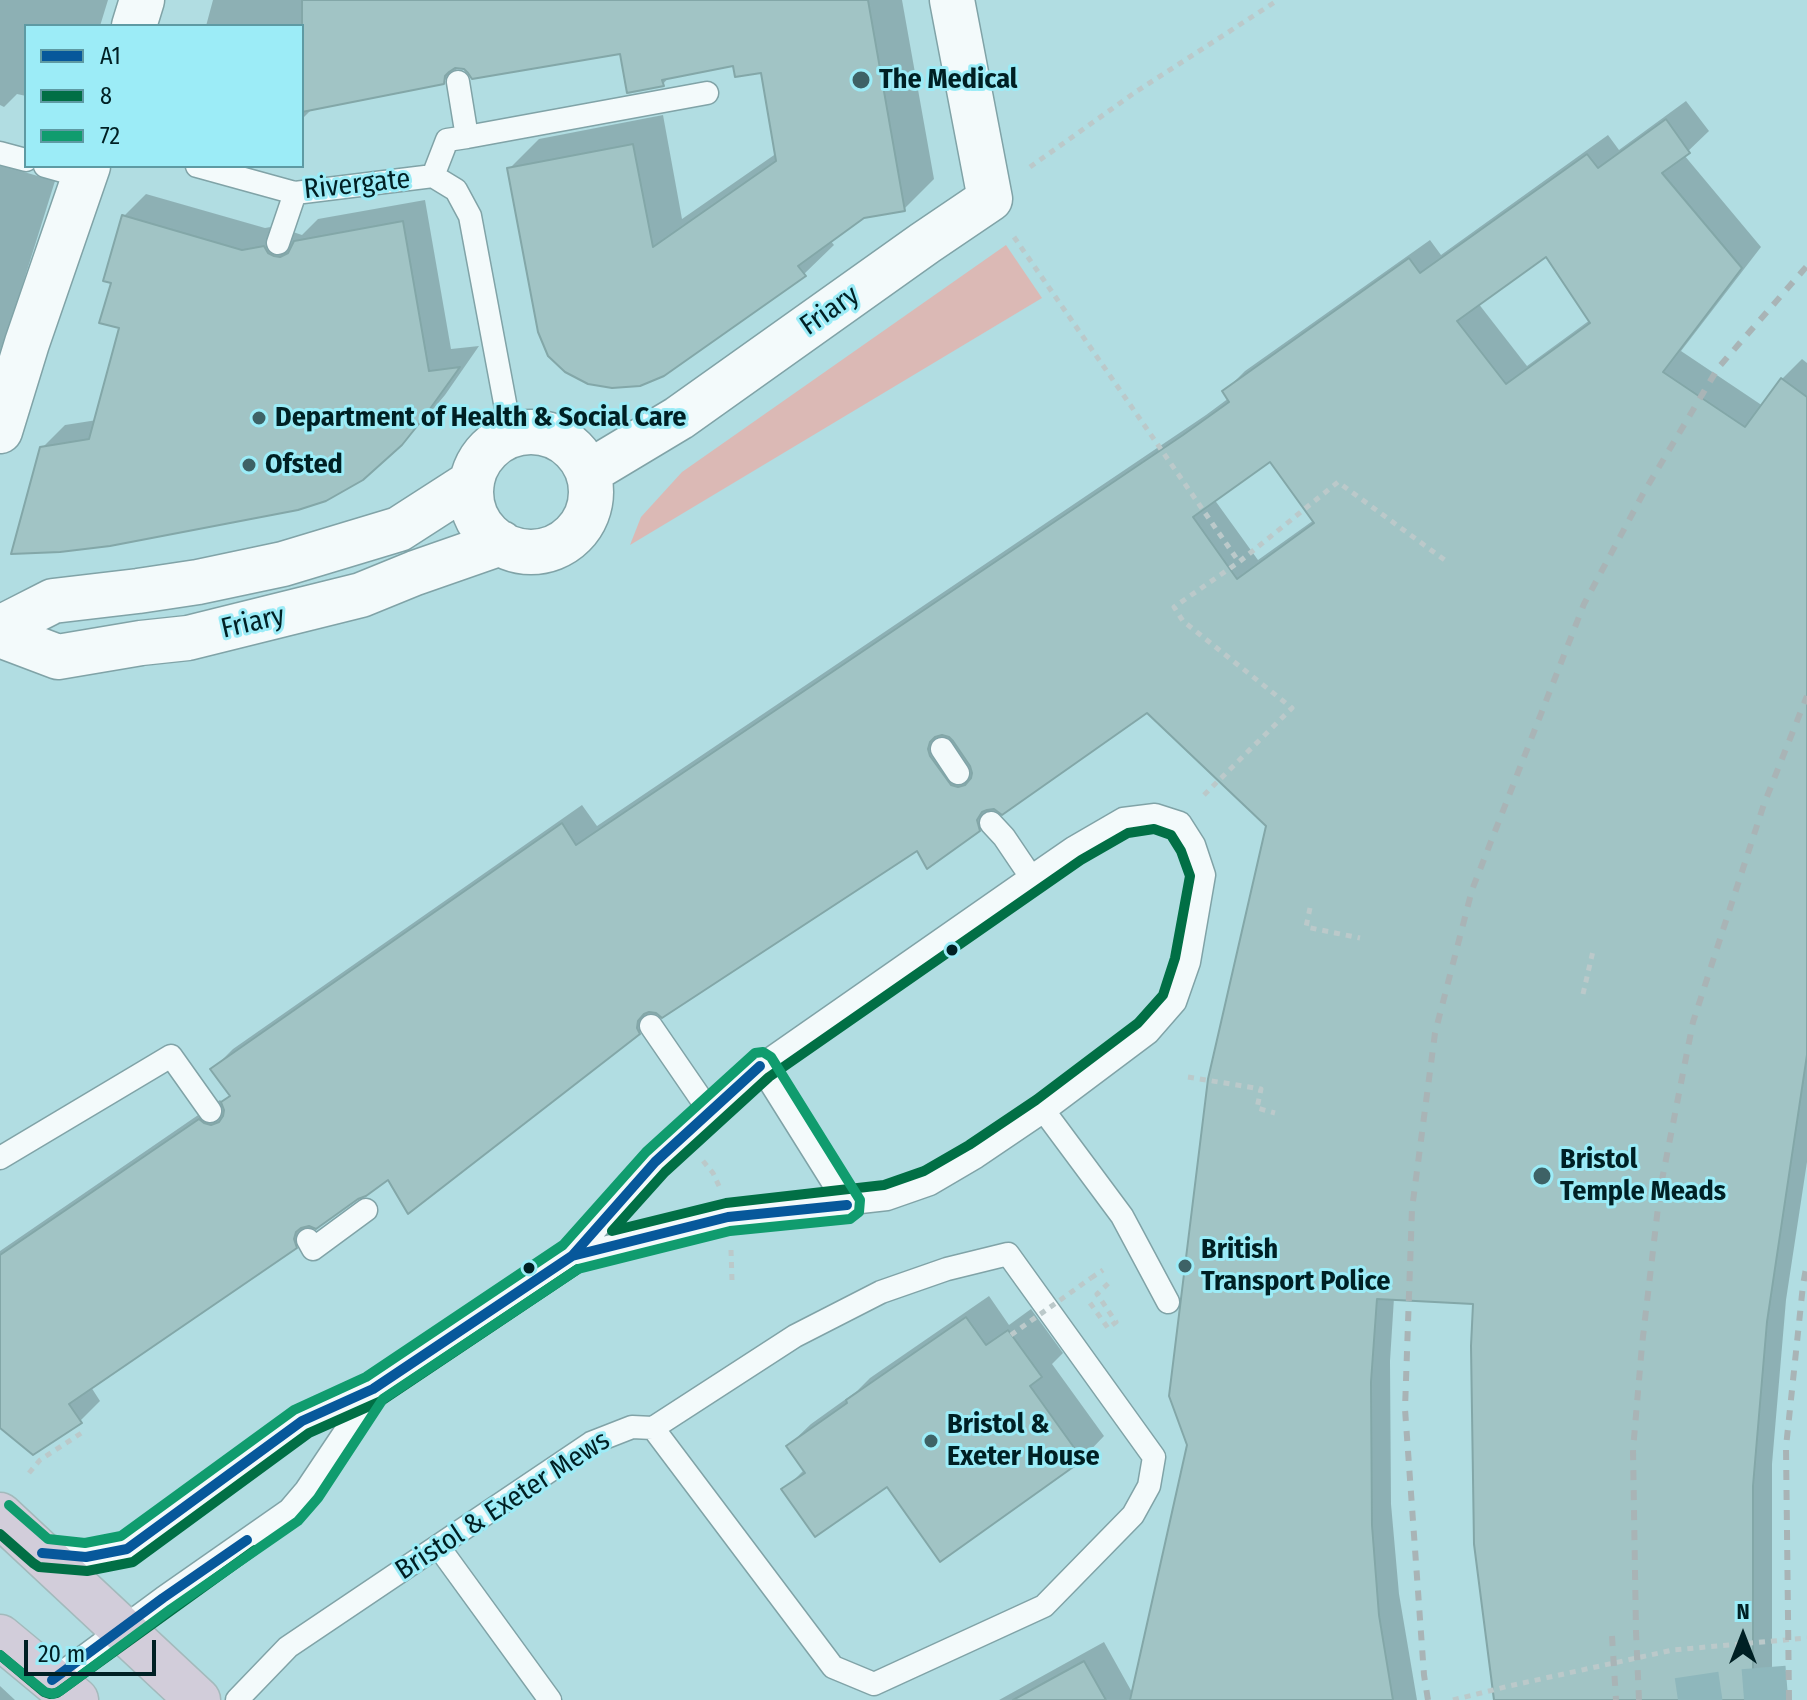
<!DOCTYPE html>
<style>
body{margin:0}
#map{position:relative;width:1807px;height:1700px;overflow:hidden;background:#b1dde2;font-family:"Fira Sans Condensed",sans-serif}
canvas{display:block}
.legend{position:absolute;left:24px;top:24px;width:280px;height:144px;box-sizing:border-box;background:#9cecf7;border:2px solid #5e9aa3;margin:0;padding:10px 14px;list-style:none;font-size:24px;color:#002024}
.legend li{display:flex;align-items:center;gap:16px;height:40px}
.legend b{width:40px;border:2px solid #5e9aa3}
.north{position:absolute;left:1703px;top:1596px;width:80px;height:80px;-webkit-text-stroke:6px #9cecf7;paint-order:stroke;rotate:0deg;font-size:22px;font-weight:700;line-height:32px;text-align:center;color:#002024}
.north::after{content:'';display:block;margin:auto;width:28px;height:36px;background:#002024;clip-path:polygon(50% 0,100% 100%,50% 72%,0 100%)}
.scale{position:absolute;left:24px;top:1640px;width:132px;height:36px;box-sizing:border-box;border:4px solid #002024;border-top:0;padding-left:10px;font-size:24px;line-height:28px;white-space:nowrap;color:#002024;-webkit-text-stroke:6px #9cecf7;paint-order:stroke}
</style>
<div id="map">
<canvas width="1807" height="1700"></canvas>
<ul class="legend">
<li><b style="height:10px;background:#07589b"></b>A1</li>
<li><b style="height:10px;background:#016f45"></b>8</li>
<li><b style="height:10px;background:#109c6e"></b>72</li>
</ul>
<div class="north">N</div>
<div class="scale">20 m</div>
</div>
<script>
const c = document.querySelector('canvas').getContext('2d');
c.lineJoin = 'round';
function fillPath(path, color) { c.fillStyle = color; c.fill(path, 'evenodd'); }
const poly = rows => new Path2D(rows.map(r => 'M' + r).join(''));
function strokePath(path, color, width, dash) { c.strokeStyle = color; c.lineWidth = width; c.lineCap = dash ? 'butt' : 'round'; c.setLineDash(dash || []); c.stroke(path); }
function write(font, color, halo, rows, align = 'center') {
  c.font = font + ' "Fira Sans Condensed",sans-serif'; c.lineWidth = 6; c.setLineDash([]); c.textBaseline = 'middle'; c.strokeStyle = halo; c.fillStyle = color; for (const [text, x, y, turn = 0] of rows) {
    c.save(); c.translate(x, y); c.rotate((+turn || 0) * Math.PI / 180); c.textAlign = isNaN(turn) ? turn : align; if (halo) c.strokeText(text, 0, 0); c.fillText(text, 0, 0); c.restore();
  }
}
fillPath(poly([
 [1006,245,1042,298,630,545,641,517,682,472]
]), '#dbb9b5');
fillPath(poly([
 [0,0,108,0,100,26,26,26,26,96,17,94,4,107,0,105],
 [213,0,902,0,934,179,904,209,863,216,830,240,834,245,804,274,663,374,510,168,539,139,663,115,682,219,777,153,762,70,734,64,670,76,663,84,621,52,470,71,459,67,443,82,314,107,302,119,302,26,206,26],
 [1686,101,1709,131,1684,155,1761,247,1681,351,1763,406,1782,379,1802,359,1807,363,1807,1162,1786,1300,1772,1464,1772,1700,1496,1700,1475,1302,1394,1298,1390,1361,1391,1504,1399,1594,1417,1700,999,1700,1104,1642,1133,1694,1189,1444,1268,825,1148,711,998,809,978,829,917,848,659,1013,638,1033,388,1177,357,1197,316,1227,295,1247,91,1387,100,1401,80,1421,0,1425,0,1251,220,1100,223,1103,232,1095,213,1069,233,1049,582,805,597,826,1206,415,1229,398,1225,391,1245,371,1430,240,1441,255,1608,135,1619,150],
 [1546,254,1590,320,1527,366,1478,303],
 [1270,459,1314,520,1258,560,1214,499],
 [0,165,55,181,0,357],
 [146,194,265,228,287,224,290,231,302,235,318,219,425,200,451,349,479,346,445,395,424,420,400,443,42,448,65,425,97,420,122,326,114,282,124,216],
 [989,1296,1009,1325,1031,1309,1063,1353,1052,1364,1104,1436,1082,1459,887,1484,784,1490,805,1469,788,1446,811,1424,857,1391,870,1378],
 [0,1686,15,1700,0,1700]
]), '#0003');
const building = poly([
 [302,0,868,0,905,211,864,218,798,266,806,276,664,376,640,386,612,388,588,384,565,372,548,356,538,332,507,168,633,144,653,247,776,161,761,73,735,77,733,66,662,80,664,86,627,93,620,54,472,79,468,73,464,69,455,68,449,72,445,76,444,84,302,112,302,0],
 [1666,119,1690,153,1662,173,1742,268,1663,372,1745,427,1781,378,1807,397,1807,1055,1767,1322,1753,1486,1753,1700,1494,1700,1474,1544,1471,1346,1473,1304,1377,1299,1371,1382,1372,1525,1379,1615,1393,1700,1130,1700,1187,1445,1169,1396,1208,1079,1266,826,1147,713,1002,815,994,809,987,810,982,812,977,820,980,831,927,869,917,851,662,1018,656,1013,649,1012,644,1014,638,1021,637,1028,640,1034,408,1214,388,1180,366,1196,358,1199,316,1229,309,1226,301,1228,296,1232,294,1239,297,1248,69,1404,82,1423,33,1455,0,1428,0,1255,199,1119,204,1123,211,1125,219,1122,223,1116,224,1110,221,1102,230,1096,210,1069,562,823,576,845,1183,435,1229,402,1222,391,1409,258,1420,273,1587,154,1598,168,1666,119],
 [1546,257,1590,323,1506,384,1457,321,1546,257],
 [1270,462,1314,523,1237,579,1193,517,1270,462],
 [942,735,949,737,953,741,970,766,972,773,971,778,965,785,958,787,951,785,930,756,928,749,930,742,935,737,942,735],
 [122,215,242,250,264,246,268,253,274,256,280,257,288,253,294,241,403,221,429,371,460,367,422,420,402,445,363,480,326,501,298,510,110,546,60,552,11,554,40,447,89,439,119,328,99,323,111,283,103,281,122,215],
 [966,1317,986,1345,1008,1330,1042,1377,1030,1386,1083,1460,940,1562,887,1487,815,1537,781,1489,805,1473,786,1446,847,1403,846,1400,966,1317],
 [1084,1661,1106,1700,1013,1700,1084,1661]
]);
fillPath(building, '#a1c4c5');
strokePath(building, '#83a7a8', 2);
strokePath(poly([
 [1678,1700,1732,1692,1807,1686]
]), '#8eb7bc', 44, [44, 22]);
const lane = poly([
 [458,82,467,137,707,93],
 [0,153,26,160],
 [45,166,84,177],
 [197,166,295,193,433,176,456,190,470,216,511,435],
 [433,176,447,140,467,137],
 [278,243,295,193],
 [942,749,958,773],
 [991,823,1004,837,1031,877],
 [651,1026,710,1112],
 [760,1066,847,1205],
 [1044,1111,1122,1216,1168,1302],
 [0,1158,171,1056,210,1111],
 [308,1240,313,1249,366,1210],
 [438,1546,550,1700],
 [47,1554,86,1557,127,1549,302,1421,373,1389,572,1256,655,1162,760,1066,1031,877,1073,848,1123,819,1155,815,1180,823,1194,845,1204,875,1189,962,1175,1002,1148,1033,1044,1111,976,1157,930,1184,887,1199,728,1217,572,1256],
 [52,1680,163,1598,289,1510,306,1490,373,1390],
 [237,1700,288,1647,591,1443,632,1427,653,1428,795,1336,881,1292,947,1269,1008,1254,1154,1457,1149,1486,1133,1515,1044,1606,874,1684,833,1667,653,1428]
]);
const street = poly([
 [134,26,142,0],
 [0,431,27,343,88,166],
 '471 492a60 60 0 1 1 120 0a60 60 0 1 1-120 0Z',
 [589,472,679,418,925,243,990,199,952,0],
 [0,628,53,601,138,591,198,582,283,564,399,529,472,482],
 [0,635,58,657,141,643,188,638,361,595,415,573,501,543]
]);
const highway = poly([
 [0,1515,198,1700],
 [0,1637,76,1700]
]);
strokePath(lane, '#80a3a7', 25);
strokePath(street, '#80a3a7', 47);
strokePath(highway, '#a3babc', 47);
strokePath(poly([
 [1030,167,1137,91,1278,0],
 [1014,237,1239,562],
 [1204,795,1292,708,1183,621,1174,607,1239,562,1338,482,1446,561],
 [1310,908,1306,927,1360,938],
 [1583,994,1593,951],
 [1188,1077,1261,1089,1257,1108,1275,1113],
 [703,1161,713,1173,719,1186],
 [731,1250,732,1280],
 [1091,1278,1103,1270],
 [1090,1303,1108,1328,1116,1322,1097,1294,1112,1280],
 [29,1473,40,1460,86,1430],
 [1453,1700,1509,1686,1673,1650,1807,1638]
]), '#bbc9ca', 5, [6, 6]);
strokePath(lane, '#f3fafb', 22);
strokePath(street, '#f3fafb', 44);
strokePath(highway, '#d2cdda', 44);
strokePath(poly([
 [1612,1636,1616,1700],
 [1428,1700,1424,1675,1405,1409,1412,1209,1435,1033,1472,890,1584,604,1644,492,1718,368,1807,266],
 [1639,1700,1636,1631,1633,1450,1642,1345,1660,1190,1693,1022,1764,804,1807,696],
 [1789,1700,1786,1447,1803,1285,1807,1263]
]), '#a9b4b6', 6, [10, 10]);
strokePath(poly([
 [1011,1335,1091,1278]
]), '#bbc9ca', 5, [6, 6]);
strokePath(poly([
 [572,1256,728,1217,847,1205],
 [42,1553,86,1557,127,1549,302,1421,373,1389,572,1256,655,1162,760,1066],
 [52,1680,163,1598,247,1540]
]), '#07589b', 10);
strokePath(poly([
 [1154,829,1171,835,1181,851,1190,876,1175,958,1163,995,1138,1023,1036,1100,969,1145,924,1171,884,1185,726,1203,612,1231,665,1172,769,1077,1081,860,1128,833,1154,829],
 [0,1534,33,1563,39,1567,87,1571,133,1562,309,1433,381,1401,578,1269],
 [0,1655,44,1692,50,1694,57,1693,255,1550]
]), '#016f45', 10);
strokePath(poly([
 [0,1655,45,1692,53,1694,60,1691,171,1609,298,1521,318,1498,383,1399,578,1269,730,1231,850,1219,859,1212,860,1200,771,1057,763,1052,755,1053,646,1152,563,1245,366,1377,294,1410,121,1536,85,1543,48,1539,9,1505]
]), '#109c6e', 10);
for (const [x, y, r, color] of [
 [861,80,10,"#3e6266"],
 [259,418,8,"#3e6266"],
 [249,465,8,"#3e6266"],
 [952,950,7,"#002024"],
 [1542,1176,10,"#3e6266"],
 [1185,1266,8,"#3e6266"],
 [529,1268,7,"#002024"],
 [931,1441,8,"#3e6266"]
]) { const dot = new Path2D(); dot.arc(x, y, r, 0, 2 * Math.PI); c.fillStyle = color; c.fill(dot); strokePath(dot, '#9cecf7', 3); }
write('bold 28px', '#002024', '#9cecf7', [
 ["The Medical",879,80],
 ["Department of Health & Social Care",275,418],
 ["Ofsted",265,465],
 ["Bristol",1560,1160],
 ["Temple Meads",1560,1192],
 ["British",1201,1250],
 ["Transport Police",1201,1282],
 ["Bristol &",947,1425],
 ["Exeter House",947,1457]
], 'left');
write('28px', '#002024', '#9cecf7', [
 ["Rivergate",357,185,-6],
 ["Friary",830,311,-35],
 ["Friary",253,623,-13],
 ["Bristol & Exeter Mews",503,1506,-33]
]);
</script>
